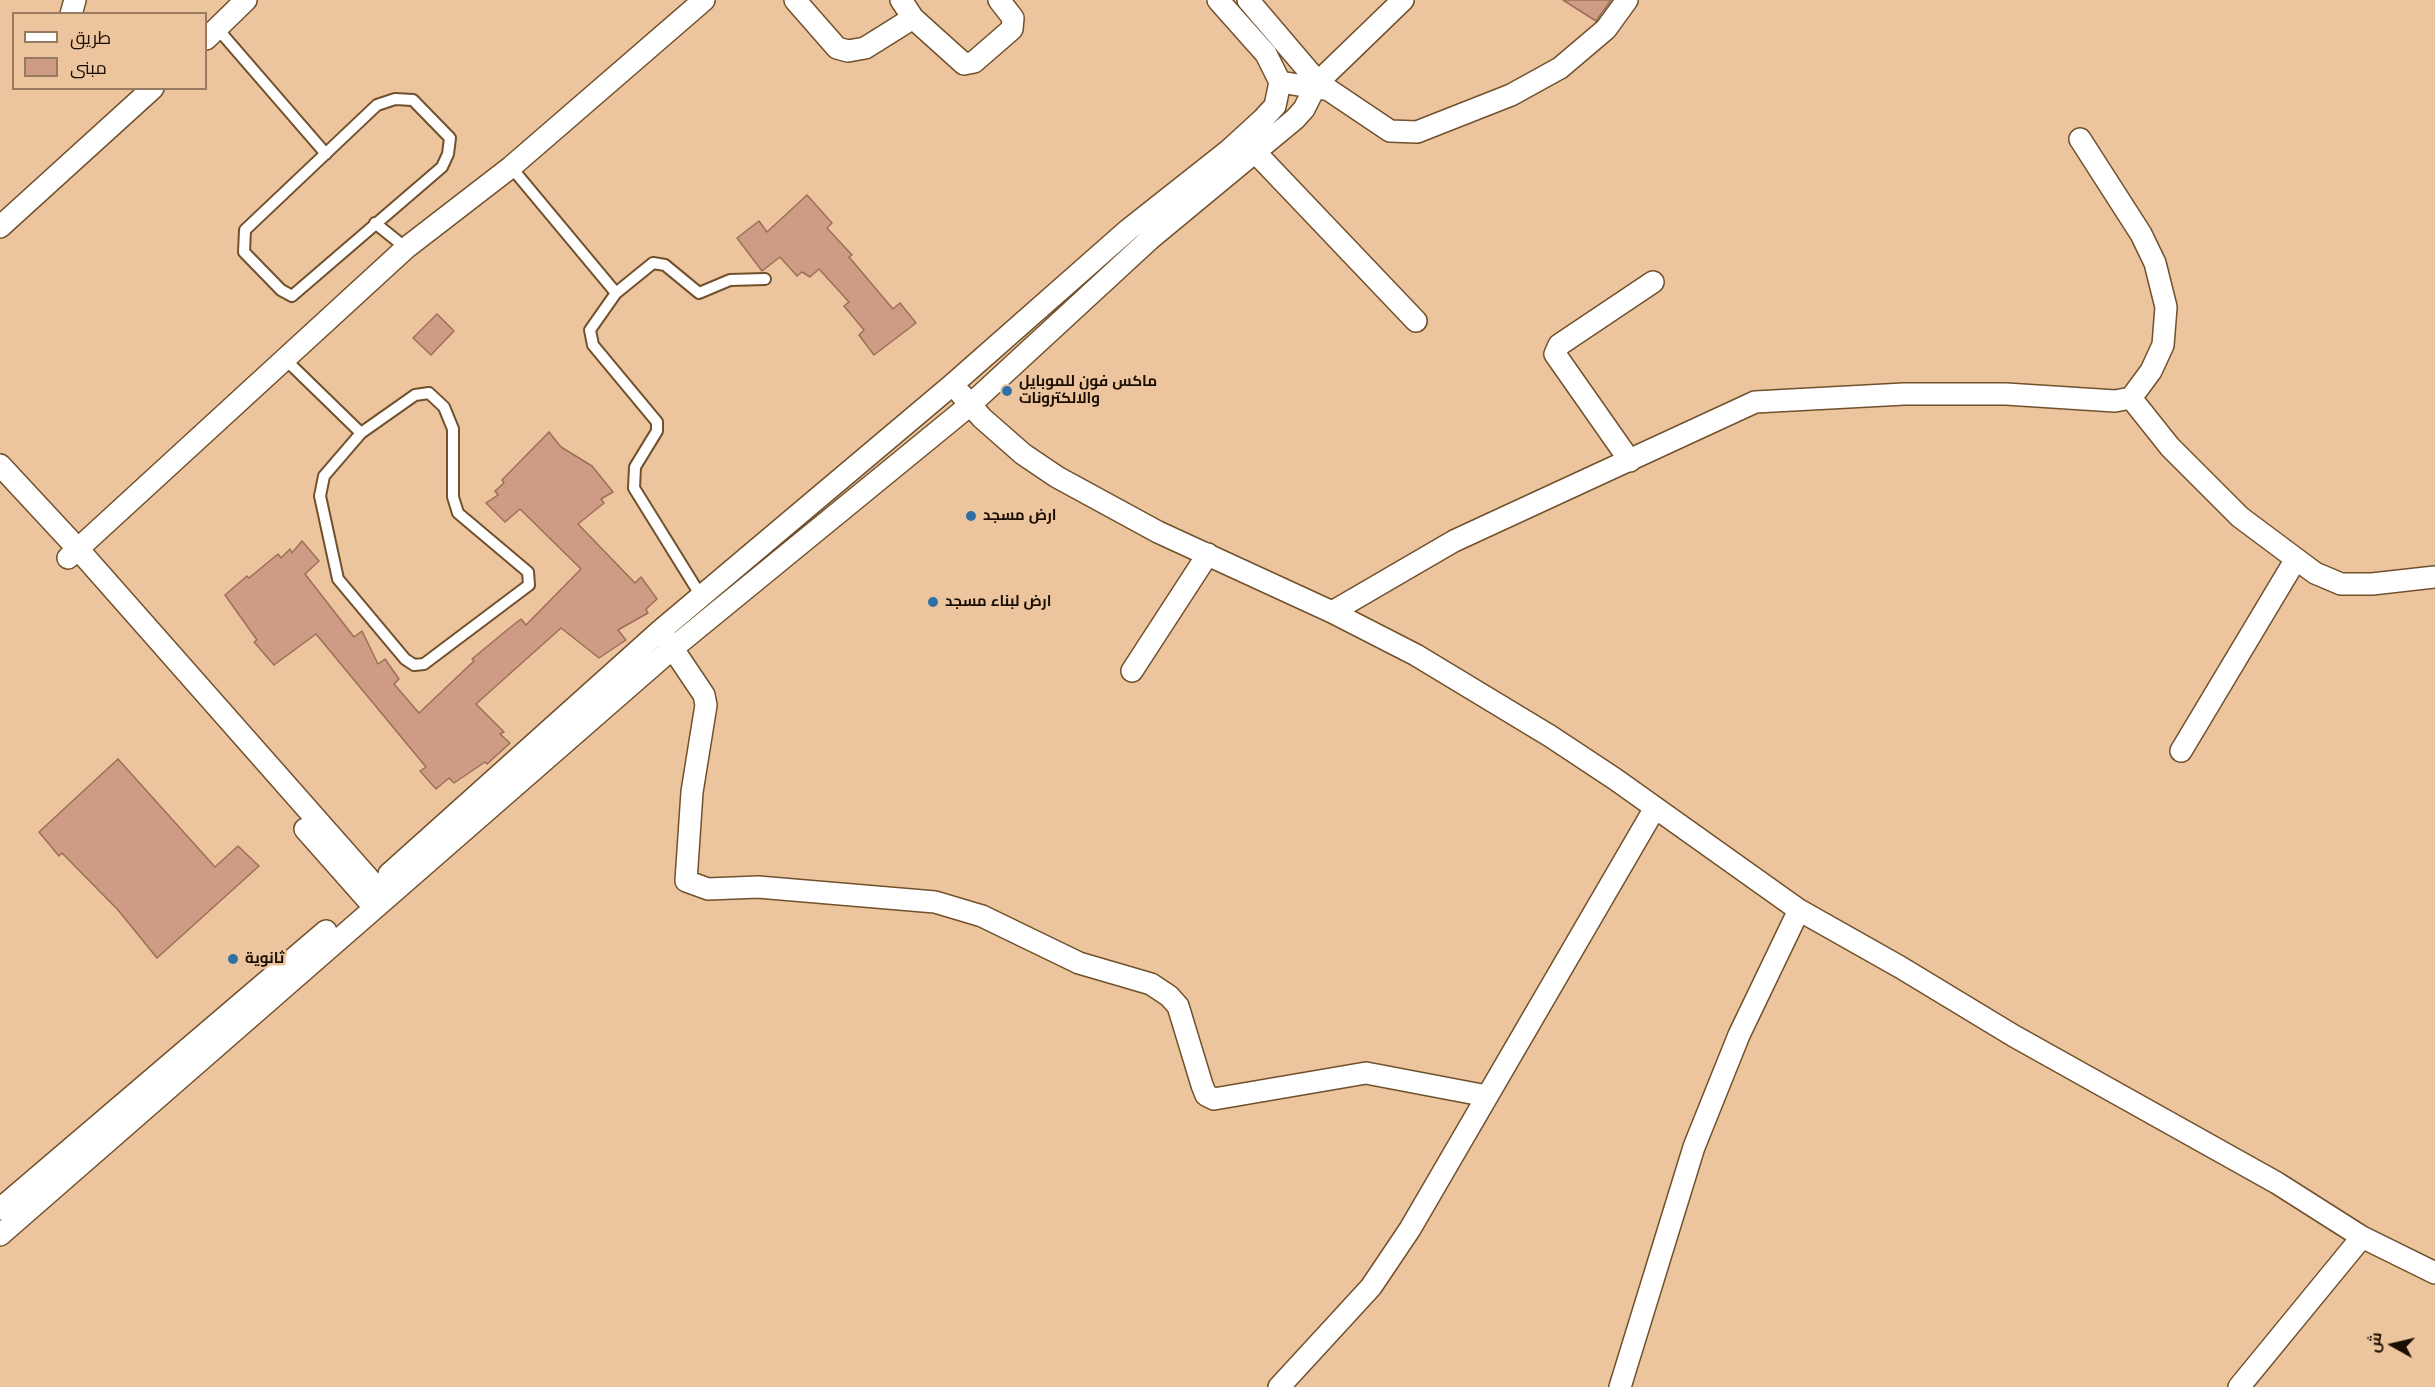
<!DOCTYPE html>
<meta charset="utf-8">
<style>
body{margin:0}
#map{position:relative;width:2435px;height:1387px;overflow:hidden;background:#ecc59e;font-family:"Nunito Sans",Cairo,sans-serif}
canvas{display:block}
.legend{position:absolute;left:12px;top:12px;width:195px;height:78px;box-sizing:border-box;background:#ecc59e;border:2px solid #987b5f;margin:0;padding:8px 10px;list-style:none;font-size:18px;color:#1a0d01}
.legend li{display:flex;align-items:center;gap:12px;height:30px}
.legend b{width:30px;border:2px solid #987b5f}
.north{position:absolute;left:2363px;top:1315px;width:60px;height:60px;-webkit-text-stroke:4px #ecc59e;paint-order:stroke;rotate:278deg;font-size:16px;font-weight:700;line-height:24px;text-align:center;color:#1a0d01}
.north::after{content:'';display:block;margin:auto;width:21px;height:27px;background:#1a0d01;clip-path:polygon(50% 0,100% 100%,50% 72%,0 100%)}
</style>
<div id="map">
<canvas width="2435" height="1387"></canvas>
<ul class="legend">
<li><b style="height:8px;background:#fff"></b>طريق</li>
<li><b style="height:16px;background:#ce9c85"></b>مبنى</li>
</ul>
<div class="north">ش</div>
</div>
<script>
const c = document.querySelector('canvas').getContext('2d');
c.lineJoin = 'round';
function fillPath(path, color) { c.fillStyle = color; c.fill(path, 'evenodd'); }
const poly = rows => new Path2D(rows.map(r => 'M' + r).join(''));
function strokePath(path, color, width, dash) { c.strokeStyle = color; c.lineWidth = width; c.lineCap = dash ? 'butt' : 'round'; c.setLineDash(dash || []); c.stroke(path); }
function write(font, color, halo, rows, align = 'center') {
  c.font = font + ' "Nunito Sans",Cairo,sans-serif'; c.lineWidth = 5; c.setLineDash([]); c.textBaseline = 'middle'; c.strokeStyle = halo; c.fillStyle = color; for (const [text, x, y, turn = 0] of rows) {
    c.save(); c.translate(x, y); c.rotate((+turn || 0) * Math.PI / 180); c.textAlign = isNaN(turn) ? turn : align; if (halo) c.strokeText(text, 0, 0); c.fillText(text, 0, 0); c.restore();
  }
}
const building = poly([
 [1563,0,1611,0,1596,21,1563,0],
 [807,195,832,223,827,228,852,255,849,257,893,309,900,303,916,323,874,355,859,335,864,330,844,306,849,302,819,269,810,277,802,272,797,276,780,257,762,271,737,238,759,221,767,232,807,195],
 [437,314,454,331,431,355,413,338,437,314],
 [549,432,561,447,592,466,613,492,601,499,604,503,578,524,635,583,641,577,657,599,646,609,648,613,618,630,626,640,599,658,561,628,476,704,504,732,500,734,510,743,487,764,485,762,454,783,449,778,436,789,420,771,426,767,316,634,274,665,254,642,257,640,225,595,247,576,249,578,278,554,281,558,290,549,292,553,302,541,319,561,305,574,354,637,362,631,378,664,385,659,399,679,394,684,419,713,474,661,472,659,507,630,521,619,526,625,581,569,520,509,505,522,486,503,498,495,495,491,504,483,502,480,549,432],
 [118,759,215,867,238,846,259,866,157,958,118,910,62,853,59,856,39,832,118,759]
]);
fillPath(building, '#ce9c85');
strokePath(building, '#9c6e58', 1.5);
const lane = poly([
 [217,28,326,154],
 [395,99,413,100,450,138,448,154,442,167,292,296,281,290,244,252,245,230,377,105,395,99],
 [511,167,616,293],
 [375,223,406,248],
 [286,360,361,433],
 [429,393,444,407,453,429,453,497,458,513,528,572,529,585,424,664,414,665,405,659,338,579,320,496,324,476,361,433,415,395,429,393],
 [701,596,634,488,635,467,657,431,657,422,593,345,590,330,616,293,653,263,665,265,699,293,730,280,765,279]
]);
const street = poly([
 [795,0,837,48,848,51,865,48,913,18],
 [901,0,913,18,964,64,974,62,1012,29,1013,18,999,0],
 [71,14,75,0],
 [206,39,246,0],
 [1280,82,1329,90,1390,131,1417,132,1511,95,1560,68,1606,29,1627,0],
 [1314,86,1403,0],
 [1256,153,1416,321],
 [0,227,153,88],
 [961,394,982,418,1023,454,1057,477,1158,532,1332,612,1416,655,1550,736,1615,779,1799,910,1900,967,2014,1036,2277,1183,2362,1237,2435,1273],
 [2131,398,2170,447,2240,517,2315,573,2341,584,2372,584,2435,577],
 [1630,461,1555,354,1559,345,1653,282],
 [0,465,78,549,385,897],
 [68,558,406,248,511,167,704,0],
 [1332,612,1454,541,1755,402,1904,394,2006,394,2115,401,2131,398,2151,371,2163,345,2166,307,2155,263,2141,234,2080,139],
 [665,637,704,695,706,705,692,792,686,881,708,889,758,887,935,902,982,916,1079,963,1151,984,1169,996,1178,1006,1202,1085,1206,1095,1214,1099,1366,1073,1487,1096],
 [1132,671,1208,554],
 [2181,751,2296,559],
 [305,829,374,907],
 [389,874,660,631,952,385,1128,230,1228,151,1263,119,1275,106,1280,82,1266,54,1218,0],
 [0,1209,326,931],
 [0,1235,673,648,970,405,1150,239,1295,119,1304,109,1312,93,1314,86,1312,75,1248,0],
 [1279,1387,1371,1287,1410,1229,1655,808],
 [1620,1387,1694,1147,1739,1035,1799,910],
 [2239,1387,2362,1237]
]);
strokePath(lane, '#71502c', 14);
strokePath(street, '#71502c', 24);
strokePath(lane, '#fff', 10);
strokePath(street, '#fff', 21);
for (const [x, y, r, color] of [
 [1007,391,6,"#2f70a7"],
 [971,516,6,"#2f70a7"],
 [933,602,6,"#2f70a7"],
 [233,959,6,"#2f70a7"]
]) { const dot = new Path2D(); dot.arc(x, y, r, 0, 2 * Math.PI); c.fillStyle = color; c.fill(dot); strokePath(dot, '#ecc59e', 2); }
write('bold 15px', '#1a0d01', '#ecc59e', [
 ["ماكس فون للموبايل",1019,382],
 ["والالكترونات",1019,399],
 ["ارض مسجد",983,516],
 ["ارض لبناء مسجد",945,602],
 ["ثانوية",245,959]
], 'left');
</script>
